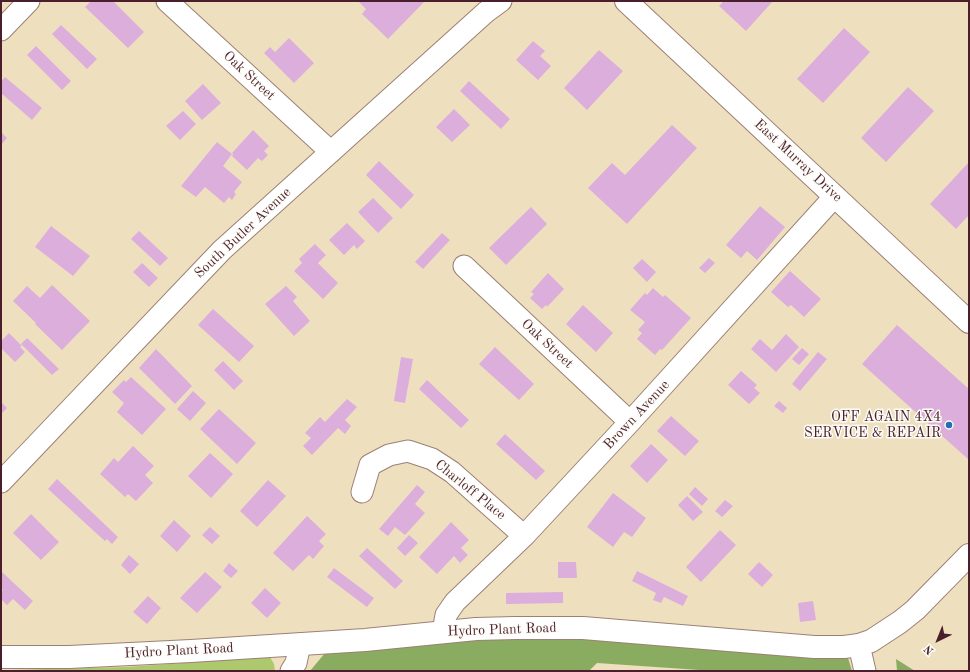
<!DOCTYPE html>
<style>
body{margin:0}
#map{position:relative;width:970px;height:672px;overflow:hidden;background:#eee0bf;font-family:"Old Standard TT",serif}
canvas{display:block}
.frame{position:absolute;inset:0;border:2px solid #4a1f2b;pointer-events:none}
.north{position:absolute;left:918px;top:620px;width:40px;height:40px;-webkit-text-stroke:3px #fdfcf7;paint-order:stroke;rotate:223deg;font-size:11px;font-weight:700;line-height:16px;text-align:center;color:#4a1f2b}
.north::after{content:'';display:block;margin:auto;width:14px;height:18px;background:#4a1f2b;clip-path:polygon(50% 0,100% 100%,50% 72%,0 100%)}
</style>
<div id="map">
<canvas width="970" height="672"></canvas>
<div class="frame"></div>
<div class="north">N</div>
</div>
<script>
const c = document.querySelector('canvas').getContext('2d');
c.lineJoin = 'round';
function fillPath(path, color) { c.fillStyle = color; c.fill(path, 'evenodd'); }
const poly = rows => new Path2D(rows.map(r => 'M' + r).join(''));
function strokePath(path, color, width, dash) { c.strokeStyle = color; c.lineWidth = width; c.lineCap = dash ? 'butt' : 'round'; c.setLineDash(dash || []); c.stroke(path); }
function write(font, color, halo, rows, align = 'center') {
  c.font = font + ' "Old Standard TT",serif'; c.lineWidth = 3; c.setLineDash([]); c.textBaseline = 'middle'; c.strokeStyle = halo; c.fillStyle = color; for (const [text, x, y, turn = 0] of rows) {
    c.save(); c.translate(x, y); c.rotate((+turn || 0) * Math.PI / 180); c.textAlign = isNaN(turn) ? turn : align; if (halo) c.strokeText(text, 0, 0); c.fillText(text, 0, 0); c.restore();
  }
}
fillPath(poly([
 [270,657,274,664,275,671,6,671,8,670,125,667]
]), '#adc86d');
fillPath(poly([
 [499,636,572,636,846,656,848,658,852,671,714,671,597,663,589,671,310,671,325,653],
 [896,659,915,671,897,671]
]), '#8aac60');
fillPath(poly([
 [91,1,113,1,144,32,128,48,85,7],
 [358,1,425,1,388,39,362,14,366,9],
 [724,1,773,1,746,31,719,6],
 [61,25,97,59,87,69,52,34],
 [844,28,870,52,823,103,797,79],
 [289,38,314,63,294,83,264,53,270,47,275,52],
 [533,41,545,51,540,56,551,66,538,80,516,60],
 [36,46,71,81,62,90,27,55],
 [599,50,623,71,587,110,564,88],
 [5,77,42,108,32,120,1,93,1,82],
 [469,81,510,119,501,129,460,91],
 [203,84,221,103,202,120,185,101],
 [908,87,934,111,886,162,861,138],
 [454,109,470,125,452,142,436,127],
 [183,111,196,124,180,140,166,126],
 [672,125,697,148,627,224,588,188,612,163,625,175],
 [253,130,269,146,264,151,268,155,262,161,258,158,247,170,232,156,233,154,232,153],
 [1,132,7,138,1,145],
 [217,142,232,154,223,166,242,182,234,192,236,194,232,200,229,197,224,203,205,187,196,197,181,186],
 [379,161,414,195,401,209,366,175],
 [969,162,969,215,956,229,930,204],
 [373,198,393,218,378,233,358,212],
 [760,206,785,227,757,260,747,251,741,258,726,245],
 [531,207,547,224,506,265,489,248],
 [347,223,365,241,357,249,354,245,344,255,329,240],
 [51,226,90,256,73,276,35,247],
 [139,231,168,258,160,266,131,239],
 [442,233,450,240,423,269,415,262],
 [315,244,326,255,318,263,338,283,323,299,294,271,302,263,299,259],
 [709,258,715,263,705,273,699,268],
 [642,259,656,272,647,282,633,268],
 [142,263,158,278,149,287,133,272],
 [790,271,821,299,804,317,791,305,788,307,771,292],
 [548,273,564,289,547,307,546,305,542,309,530,298,534,294,531,292],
 [52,285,90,321,62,350,35,324,36,323,13,301,27,286,40,298],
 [286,286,297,297,293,301,310,321,294,336,265,304],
 [653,288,663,297,665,295,691,318,662,350,660,349,655,355,637,339,642,333,638,330,645,322,630,310,645,293,647,295],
 [583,305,613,333,596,352,566,324],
 [213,309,254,346,239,362,198,325],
 [897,325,969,389,969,460,862,364],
 [9,333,22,346,20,347,25,352,15,362,1,348,1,341],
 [786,334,799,347,776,372,751,349,760,339,772,350],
 [27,338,59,369,52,375,21,344],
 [495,347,534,384,519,400,479,364],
 [802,348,809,354,799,365,792,359],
 [156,349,192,386,175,404,139,368],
 [818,352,827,359,800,391,792,384],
 [401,357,413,359,405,403,394,401],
 [223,361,243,381,234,390,214,370],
 [741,371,757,385,754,388,760,393,749,404,728,385],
 [131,377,166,409,142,435,117,412,124,403,112,392,124,380,126,382],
 [427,380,469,420,461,428,419,389],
 [193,391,206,403,190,421,177,409],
 [347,399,357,407,345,420,351,426,345,434,338,428,312,455,303,446,311,438,305,433,320,417,325,422],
 [779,401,787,408,783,413,774,406],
 [1,402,7,408,1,414],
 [219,409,256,443,237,464,200,429],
 [671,416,699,441,685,456,657,431],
 [505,434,545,471,536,480,496,444],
 [651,444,668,460,647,483,630,466],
 [133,446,154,466,145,475,153,483,136,501,128,494,125,497,100,474,114,458,118,462],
 [210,453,233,474,211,498,188,476],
 [57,479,118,537,112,544,107,539,105,541,96,533,48,489],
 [268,480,286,496,257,527,240,511],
 [417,485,425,492,415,504,425,513,405,535,395,527,388,536,379,529],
 [695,487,708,499,702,506,689,494],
 [613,493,646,518,632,537,624,532,613,547,587,527],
 [687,496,703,512,693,521,678,505],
 [725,500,733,506,722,517,715,511],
 [31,514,59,542,41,560,13,533],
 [307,516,326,534,319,541,324,546,313,559,309,555,293,571,273,553],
 [174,520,191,536,177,552,160,536],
 [451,522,469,540,461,548,468,555,460,563,454,556,437,574,419,557],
 [210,527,220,536,212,544,202,535],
 [720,530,736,545,701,582,686,567],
 [409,535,418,543,405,556,397,548],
 [367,548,403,581,395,589,359,556],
 [129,555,139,564,130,574,121,565],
 [558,562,576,562,577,578,558,578],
 [759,562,773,575,762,587,748,574],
 [229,563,238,571,231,578,223,571],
 [334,568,374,598,367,607,327,577],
 [1,571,33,601,25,610,13,599,7,605,1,599,1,593,3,590,1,588],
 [637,571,688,596,683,606,664,597,661,603,653,600,656,593,632,581],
 [205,572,222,587,197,613,180,598],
 [265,588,281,603,267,618,251,603],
 [563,592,563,603,506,604,506,593],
 [148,596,161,608,147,624,133,612],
 [813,601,816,620,800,622,798,603]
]), '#dcaedc');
const minor = poly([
 [167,1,331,152],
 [1,30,29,1],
 [464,266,630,422],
 [1,482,222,250,486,12,501,1],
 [362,492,370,465,389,455,408,451,432,459,452,472,524,536],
 [443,632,446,615,455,602,524,536,630,422,835,196],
 [859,645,865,671],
 [291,671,296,663,300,644]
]);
const tertiary = poly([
 [1,657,69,657,191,651,365,640,476,629,515,628,583,628,814,647,844,647,859,645,871,641,900,622,915,610,969,555]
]);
const trunk = poly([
 [626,1,969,322]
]);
strokePath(minor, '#9c8075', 23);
strokePath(tertiary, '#9c8075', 24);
strokePath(trunk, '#9c8075', 24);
strokePath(minor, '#fff', 21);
strokePath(tertiary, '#fff', 22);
strokePath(trunk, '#fff', 22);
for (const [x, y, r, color] of [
 [949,425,4,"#1f6fb2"]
]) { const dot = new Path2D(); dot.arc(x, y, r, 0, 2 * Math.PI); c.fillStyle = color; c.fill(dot); strokePath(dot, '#fdfcf7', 1.5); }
write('14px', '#4a1f2b', '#fdfcf7', [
 ["Oak Street",249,76,43],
 ["East Murray Drive",798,161,43],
 ["South Butler Avenue",243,233,-43],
 ["Oak Street",547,344,43],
 ["Brown Avenue",637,415,-47],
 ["Charloff Place",470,490,39],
 ["Hydro Plant Road",502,630,-2],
 ["Hydro Plant Road",179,651,-3]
]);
write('14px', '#4a1f2b', '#fdfcf7', [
 ["OFF AGAIN 4X4",941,417],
 ["SERVICE & REPAIR",941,433]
], 'right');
</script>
